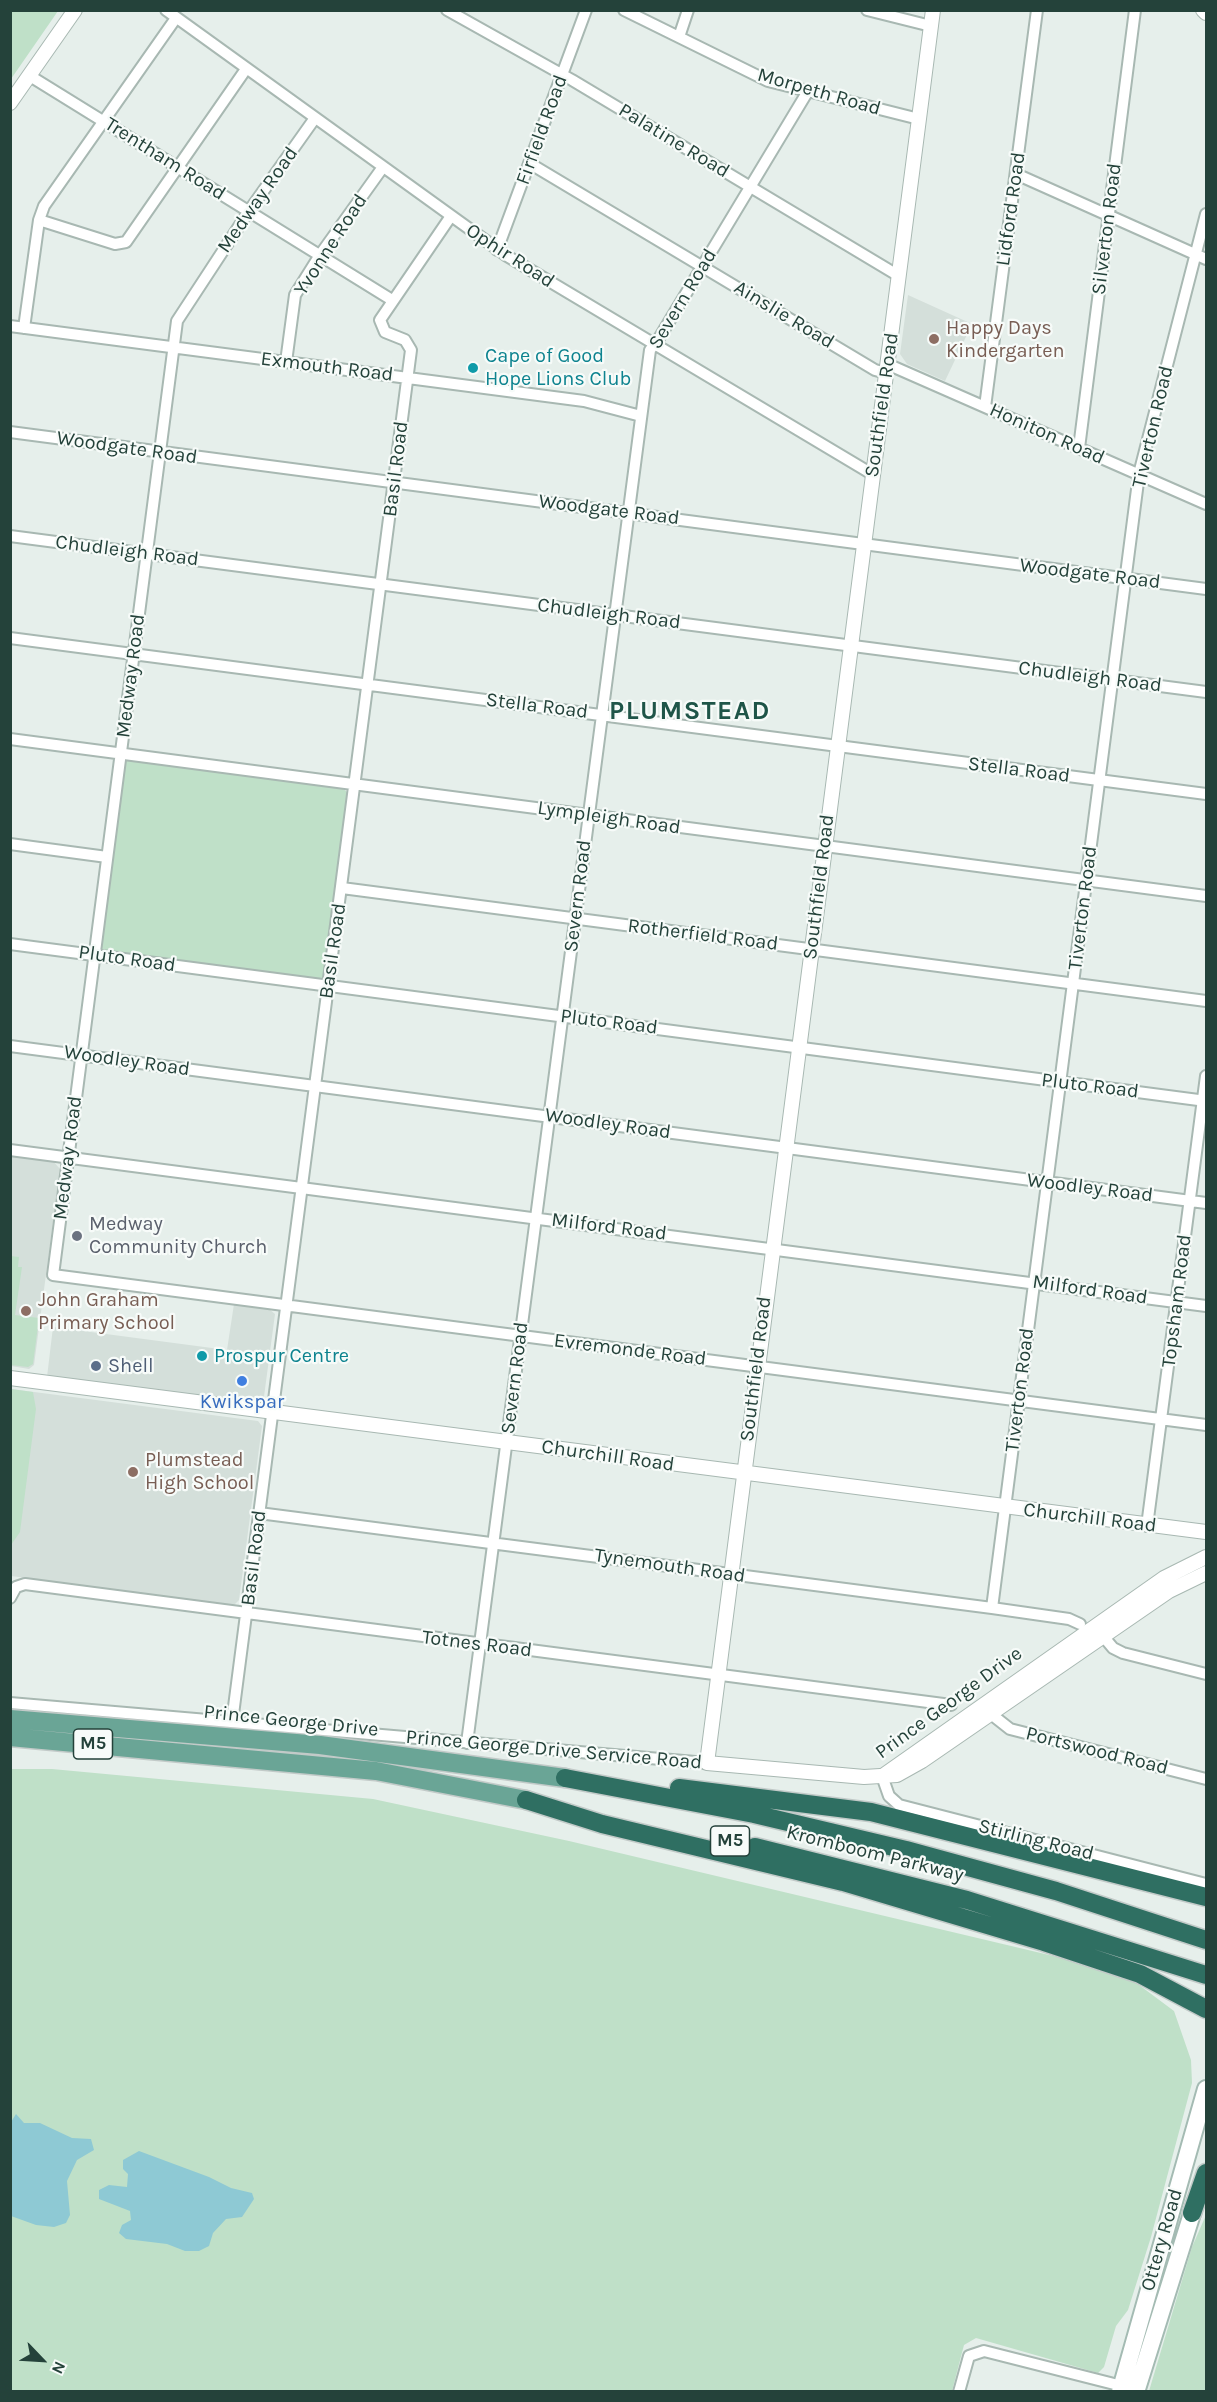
<!DOCTYPE html>
<style>
body{margin:0}
#map{position:relative;width:1217px;height:2402px;overflow:hidden;background:#e6efeb;font-family:Karla,sans-serif}
canvas{display:block}
.frame{position:absolute;inset:0;border:12px solid #24423a;pointer-events:none}
.north{position:absolute;left:12px;top:2330px;width:60px;height:60px;-webkit-text-stroke:4px #f7fbf9;paint-order:stroke;rotate:115deg;font-size:16px;font-weight:700;line-height:24px;text-align:center;color:#24423a}
.north::after{content:'';display:block;margin:auto;width:21px;height:27px;background:#24423a;clip-path:polygon(50% 0,100% 100%,50% 72%,0 100%)}
</style>
<div id="map">
<canvas width="1217" height="2402"></canvas>
<div class="frame"></div>
<div class="north">N</div>
</div>
<script>
const c = document.querySelector('canvas').getContext('2d');
c.lineJoin = 'round';
function fillPath(path, color) { c.fillStyle = color; c.fill(path, 'evenodd'); }
const poly = rows => new Path2D(rows.map(r => 'M' + r).join(''));
function strokePath(path, color, width, dash) { c.strokeStyle = color; c.lineWidth = width; c.lineCap = dash ? 'butt' : 'round'; c.setLineDash(dash || []); c.stroke(path); }
function write(font, color, halo, rows, align = 'center') {
  c.font = font + ' Karla,sans-serif'; c.lineWidth = 4.5; c.setLineDash([]); c.textBaseline = 'middle'; c.strokeStyle = halo; c.fillStyle = color; for (const [text, x, y, turn = 0] of rows) {
    c.save(); c.translate(x, y); c.rotate((+turn || 0) * Math.PI / 180); c.textAlign = isNaN(turn) ? turn : align; if (halo) c.strokeText(text, 0, 0); c.fillText(text, 0, 0); c.restore();
  }
}
fillPath(poly([
 [908,295,972,324,945,381,907,364,900,354],
 [11,1156,53,1161,60,1169,34,1365,29,1369,11,1366],
 [234,1304,269,1309,275,1314,263,1404,47,1377,53,1327,227,1350],
 [11,1389,258,1421,262,1426,239,1600,234,1605,11,1576]
]), '#d4dfda');
fillPath(poly([
 [11,10,58,11,11,79,10,11],
 [122,758,340,787,346,791,349,796,324,975,322,978,317,980,97,950],
 [11,1256,19,1257,18,1267,22,1267,15,1315,39,1318,33,1364,28,1367,11,1365],
 [11,1389,33,1392,36,1409,20,1532,11,1545],
 [10,1769,52,1769,373,1799,569,1841,1087,1964,1127,1976,1174,2011,1191,2060,1192,2083,1151,2237,1128,2310,1116,2326,1104,2367,1098,2373,976,2338,964,2345,952,2391,11,2391],
 [1206,2215,1206,2391,1149,2391,1192,2247]
]), '#bfe0c8');
fillPath(poly([
 [16,2114,24,2123,40,2123,72,2138,91,2139,94,2150,77,2160,67,2181,70,2215,66,2223,54,2227,36,2225,11,2216,11,2122],
 [139,2151,209,2177,231,2188,252,2193,254,2199,242,2217,226,2219,213,2233,209,2246,199,2251,185,2251,167,2244,126,2239,119,2233,122,2225,131,2220,130,2211,99,2199,99,2190,109,2185,127,2187,128,2174,123,2169,123,2160]
]), '#8ec9d4');
const minor = poly([
 [166,10,507,256,872,474],
 [447,10,572,80,899,276],
 [624,10,768,81,919,119],
 [867,10,931,26],
 [679,37,688,10],
 [30,76,392,300],
 [315,118,249,211,177,321,53,1275,1206,1425],
 [529,163,875,370,886,373],
 [1016,174,1206,259],
 [39,220,115,244,126,242,246,69],
 [497,250,586,10],
 [10,326,584,401,641,416],
 [24,328,39,220,44,206,176,18],
 [286,362,295,295,320,255,383,167],
 [887,364,1206,504],
 [985,407,1037,10],
 [10,432,1206,589],
 [1079,448,1135,10],
 [10,536,1206,692],
 [10,638,1206,794],
 [10,739,1206,896],
 [10,844,107,857],
 [342,888,1206,1001],
 [10,944,1206,1101],
 [10,1046,1206,1203],
 [10,1150,1206,1306],
 [259,1513,992,1608,1069,1619,1080,1624],
 [1147,1526,1206,1076],
 [10,1598,16,1587,25,1584,951,1705],
 [992,1608,1139,474,1206,214],
 [1103,1636,1113,1648,1123,1653,1206,1674],
 [10,1703,707,1763],
 [991,1714,1010,1729,1206,1779],
 [232,1722,411,350,405,340,385,332,380,320,451,216],
 [467,1743,650,350,658,340,808,91],
 [882,1776,889,1796,899,1805,1206,1884],
 [959,2392,969,2356,984,2351,1126,2387]
]);
const tertiary = poly([
 [933,10,707,1763,864,1777,897,1775,922,1761,1169,1591,1206,1573],
 [1203,10,1206,13],
 [10,103,75,10],
 [10,1378,1206,1532],
 [884,1775,1164,1578,1206,1557]
]);
const secondary = poly([
 [1120,2392,1206,2089],
 [1136,2392,1196,2201]
]);
const primary = poly([
 [10,1719,320,1745,565,1778],
 [10,1737,376,1771,526,1800]
]);
const motorway = poly([
 [565,1778,754,1814,906,1850,1056,1891,1206,1940],
 [679,1788,871,1812,1206,1897],
 [526,1800,602,1824,843,1882,1044,1942,1140,1974,1206,2009],
 [755,1847,967,1900,1206,1975],
 [1192,2213,1206,2173]
]);
strokePath(minor, '#a8b8b2', 14);
strokePath(tertiary, '#a8b8b2', 16);
strokePath(secondary, '#a4bbb3', 20);
strokePath(primary, '#c2cac8', 21);
strokePath(motorway, '#c2cac8', 21);
strokePath(minor, '#fff', 10);
strokePath(tertiary, '#fff', 14);
strokePath(secondary, '#fff', 16);
strokePath(primary, '#6aa596', 18);
strokePath(motorway, '#2f6f62', 18);
for (const [x, y, r, color] of [
 [934,339,6,"#8d6e63"],
 [473,368,6,"#0f9aa8"],
 [77,1236,6,"#6b7280"],
 [26,1311,6,"#8d6e63"],
 [202,1356,6,"#0f9aa8"],
 [96,1366,6,"#5c6f8a"],
 [242,1381,6,"#3f7fe0"],
 [133,1472,6,"#8d6e63"]
]) { const dot = new Path2D(); dot.arc(x, y, r, 0, 2 * Math.PI); c.fillStyle = color; c.fill(dot); strokePath(dot, '#f7fbf9', 2); }
for (const [x, y, w] of [
 [93,1744,39],
 [730,1841,39]
]) { const box = new Path2D(); box.roundRect(x - w / 2, y - 15, w, 30, 4.5); c.fillStyle = '#f7fbf9'; c.fill(box); strokePath(box, '#24423a', 1.5); }
write('bold 18px', '#24423a', null, [
 ["M5",93,1744],
 ["M5",730,1841]
]);
write('20px', '#24423a', '#f7fbf9', [
 ["Morpeth Road",819,92,16],
 ["Firfield Road",542,130,-70],
 ["Palatine Road",674,141,31],
 ["Trentham Road",165,159,32],
 ["Medway Road",258,200,-55],
 ["Lidford Road",1011,209,-82],
 ["Silverton Road",1107,229,-83],
 ["Yvonne Road",331,245,-57],
 ["Ophir Road",510,256,33],
 ["Severn Road",683,299,-59],
 ["Ainslie Road",784,315,31],
 ["Exmouth Road",327,367,7],
 ["Southfield Road",882,405,-82],
 ["Tiverton Road",1153,427,-77],
 ["Honiton Road",1047,434,24],
 ["Woodgate Road",127,448,8],
 ["Basil Road",396,469,-83],
 ["Woodgate Road",609,510,7],
 ["Chudleigh Road",127,551,7],
 ["Woodgate Road",1090,574,7],
 ["Chudleigh Road",609,614,7],
 ["Medway Road",131,676,-83],
 ["Chudleigh Road",1090,677,7],
 ["Stella Road",537,706,7],
 ["Stella Road",1019,770,7],
 ["Lympleigh Road",609,818,8],
 ["Southfield Road",819,887,-83],
 ["Severn Road",578,896,-83],
 ["Tiverton Road",1083,908,-83],
 ["Rotherfield Road",703,935,7],
 ["Basil Road",333,951,-82],
 ["Pluto Road",127,959,8],
 ["Pluto Road",609,1022,7],
 ["Woodley Road",127,1061,8],
 ["Pluto Road",1090,1086,7],
 ["Woodley Road",608,1124,8],
 ["Medway Road",68,1158,-83],
 ["Woodley Road",1090,1188,7],
 ["Milford Road",609,1227,7],
 ["Milford Road",1090,1290,8],
 ["Topsham Road",1177,1301,-83],
 ["Evremonde Road",630,1350,7],
 ["Southfield Road",756,1369,-83],
 ["Severn Road",515,1378,-83],
 ["Tiverton Road",1020,1390,-83],
 ["Churchill Road",608,1456,8],
 ["Churchill Road",1090,1518,7],
 ["Basil Road",254,1558,-83],
 ["Tynemouth Road",670,1566,8],
 ["Totnes Road",477,1644,7],
 ["Prince George Drive",949,1703,-36],
 ["Prince George Drive",291,1721,6],
 ["Prince George Drive Service Road",554,1750,5],
 ["Portswood Road",1097,1751,14],
 ["Stirling Road",1036,1840,14],
 ["Kromboom Parkway",875,1854,14],
 ["Ottery Road",1162,2240,-74]
]);
write('20px', '#785e54', '#f7fbf9', [
 ["Happy Days",946,328],
 ["Kindergarten",946,351],
 ["John Graham",38,1300],
 ["Primary School",38,1323],
 ["Plumstead",145,1460],
 ["High School",145,1483]
], 'left');
write('20px', '#0d838f', '#f7fbf9', [
 ["Cape of Good",485,356],
 ["Hope Lions Club",485,379],
 ["Prospur Centre",214,1356]
], 'left');
write('20px', '#5b616d', '#f7fbf9', [
 ["Medway",89,1224],
 ["Community Church",89,1247]
], 'left');
write('20px', '#4e5e75', '#f7fbf9', [
 ["Shell",108,1366]
], 'left');
write('20px', '#366cbe', '#f7fbf9', [
 ["Kwikspar",242,1402]
]);
c.letterSpacing = '1.5px';
write('bold 26px', '#1f5548', '#f7fbf9', [
 ["PLUMSTEAD",690,712]
]);
c.letterSpacing = '0px';
</script>
